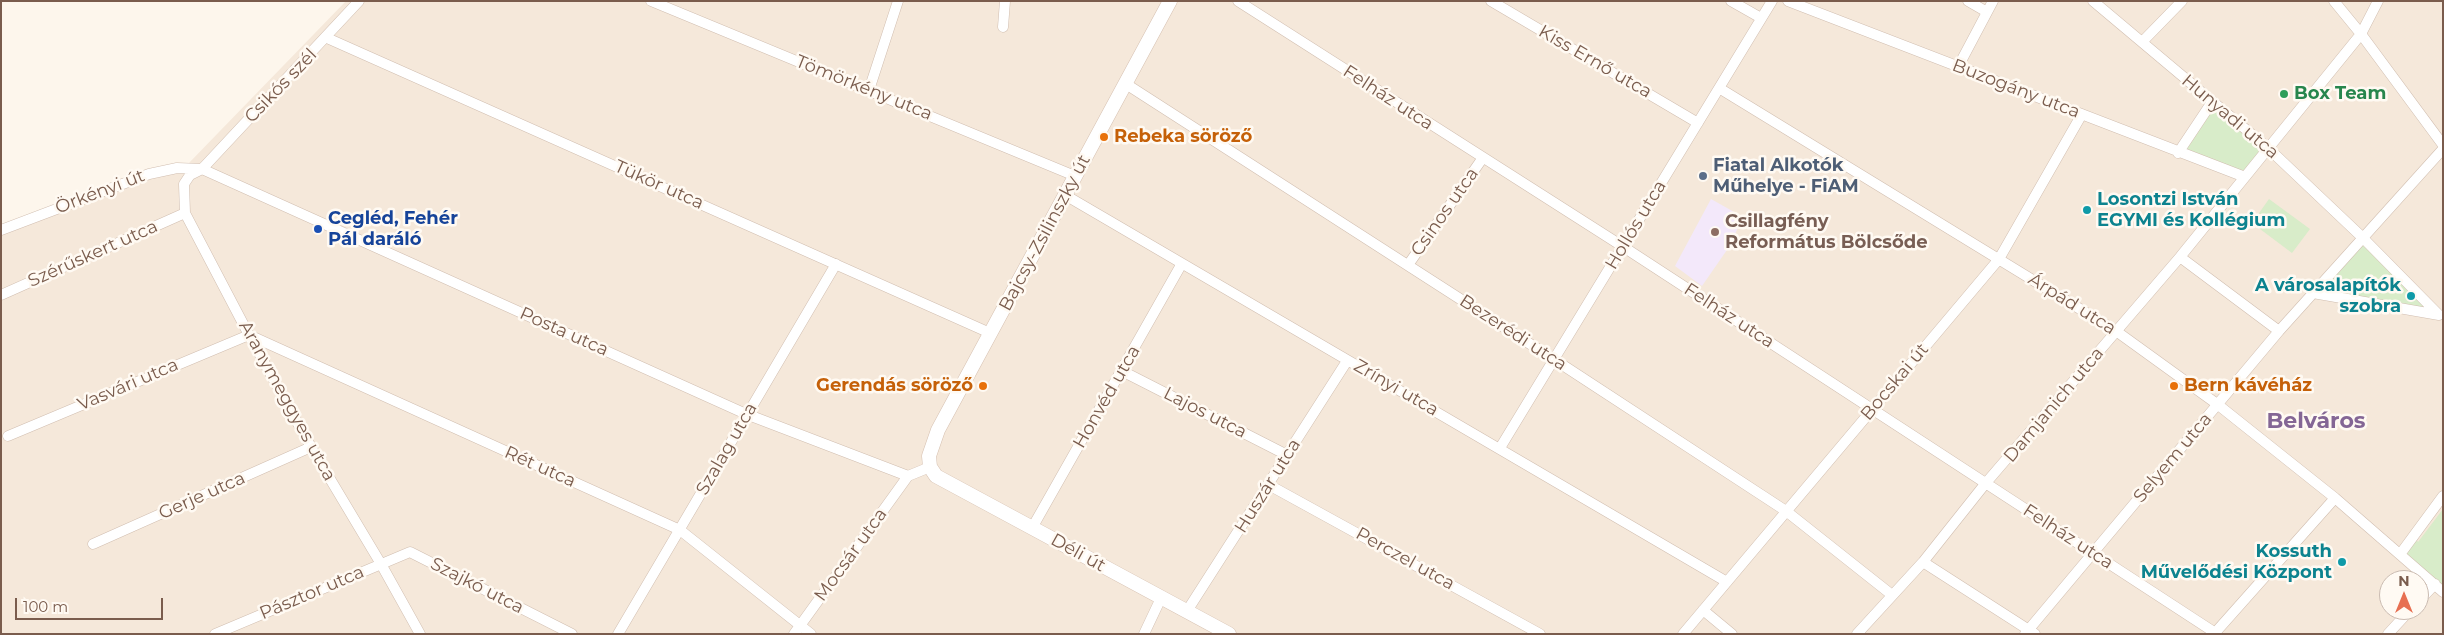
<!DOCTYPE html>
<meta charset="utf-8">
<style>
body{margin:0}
#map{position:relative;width:2444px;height:635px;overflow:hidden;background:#fdf6ec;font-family:Montserrat,sans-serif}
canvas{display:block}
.frame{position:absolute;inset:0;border:2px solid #7a5c4d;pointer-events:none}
.north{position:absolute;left:2379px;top:570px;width:50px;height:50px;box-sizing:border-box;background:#fffaf3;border:1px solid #cabbb1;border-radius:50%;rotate:0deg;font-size:14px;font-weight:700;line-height:20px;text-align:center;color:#7a5c4d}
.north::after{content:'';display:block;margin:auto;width:18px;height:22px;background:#e76f51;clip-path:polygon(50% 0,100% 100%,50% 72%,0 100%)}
.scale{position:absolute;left:15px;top:598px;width:148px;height:22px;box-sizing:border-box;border:2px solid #7a5c4d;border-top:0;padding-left:6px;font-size:15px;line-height:18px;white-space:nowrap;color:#7a5c4d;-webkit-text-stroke:4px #fffaf3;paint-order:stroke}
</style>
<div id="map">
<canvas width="2444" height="635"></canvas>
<div class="frame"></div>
<div class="north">N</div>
<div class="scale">100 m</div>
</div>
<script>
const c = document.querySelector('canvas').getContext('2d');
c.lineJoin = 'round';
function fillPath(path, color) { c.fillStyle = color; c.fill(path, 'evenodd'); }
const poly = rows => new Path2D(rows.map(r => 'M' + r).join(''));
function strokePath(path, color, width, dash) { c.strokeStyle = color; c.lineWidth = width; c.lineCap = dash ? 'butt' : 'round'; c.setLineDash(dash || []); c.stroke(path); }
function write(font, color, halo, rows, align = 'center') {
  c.font = font + ' Montserrat,sans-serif'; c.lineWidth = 5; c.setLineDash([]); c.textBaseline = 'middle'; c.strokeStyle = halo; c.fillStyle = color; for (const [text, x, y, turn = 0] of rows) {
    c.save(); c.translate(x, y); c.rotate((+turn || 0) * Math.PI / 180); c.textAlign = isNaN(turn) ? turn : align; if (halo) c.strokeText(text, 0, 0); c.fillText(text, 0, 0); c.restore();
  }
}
fillPath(poly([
 [346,1,2443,1,2443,634,1,634,1,231,187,165],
 [2389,580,2419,580,2419,610,2389,610]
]), '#f5e8da');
fillPath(poly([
 [1711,199,1743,217,1729,247,1702,286,1675,266]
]), '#f3e8fa');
fillPath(poly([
 [2212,102,2268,148,2245,177,2178,153],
 [2269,199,2310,229,2292,253,2252,223],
 [2363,241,2432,311,2317,292],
 [2443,509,2443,588,2401,553,2414,535,2418,542]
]), '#d8ecc9');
const street = poly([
 [359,1,202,169,190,175,184,184,185,213,249,335,311,447,381,564,420,634],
 [651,1,1075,176],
 [1238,1,1622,246,2217,634],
 [1491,1,1698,123],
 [1731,1,1761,18],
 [1788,1,2245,177],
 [1968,1,1987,12],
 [2093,1,2268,148,2363,238,2438,314],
 [2334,1,2361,34,2443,145],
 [1003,27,1005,1],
 [327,38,990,333],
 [2142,42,2182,1],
 [1958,67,1993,1],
 [1126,84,1555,360,1786,511,1892,595],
 [1719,88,2116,331,2217,404,2335,498,2443,592],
 [869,90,898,1],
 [2178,153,2212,102],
 [1065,195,1727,582],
 [1,230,149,174,177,168,202,169,746,414,908,476,930,467],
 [2180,257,2279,331],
 [1408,265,1482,159],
 [2313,293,2439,315],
 [1,295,185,213],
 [1122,371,1287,455],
 [8,436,249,335,680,530,811,634],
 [1500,448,1772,1],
 [1269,485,1540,634],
 [1032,528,1181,265],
 [93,544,311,447],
 [2401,553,2443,496],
 [1923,562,2035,634],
 [2419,601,2435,584],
 [1703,610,1732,634],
 [1187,611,1347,361],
 [215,634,410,552,572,634],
 [618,634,836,264],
 [794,634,908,476],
 [1144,634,1161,598],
 [1683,634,1999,259,2082,114],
 [1857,634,1923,562,1985,484,2180,257,2361,34,2378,1],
 [2025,634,2279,331,2443,149],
 [2214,634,2335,498],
 [2388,634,2410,610]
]);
const secondary = poly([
 [1170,1,938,430,929,456,930,467,936,476,1229,634]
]);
strokePath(street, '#d1beb0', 11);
strokePath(secondary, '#d6c0b0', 15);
strokePath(street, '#fff', 10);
strokePath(secondary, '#fff', 14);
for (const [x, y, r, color] of [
 [2284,94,5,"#2e9e5b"],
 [1104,137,5,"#e8710a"],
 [1703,176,5,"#5c6f8a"],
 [2087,210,5,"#0f9aa8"],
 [318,229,5,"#1a4fb4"],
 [1715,232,5,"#8d6e63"],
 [2411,296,5,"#0f9aa8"],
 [983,386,5,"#e8710a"],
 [2174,386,5,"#e8710a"],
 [2342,562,5,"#0f9aa8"]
]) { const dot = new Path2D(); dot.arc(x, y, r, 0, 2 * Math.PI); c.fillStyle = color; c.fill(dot); strokePath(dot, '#fffaf3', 2); }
write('18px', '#7a5c4d', '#fffaf3', [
 ["Kiss Ernő utca",1595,62,30],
 ["Csikós szél",281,86,-46],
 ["Tömörkény utca",864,88,22],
 ["Buzogány utca",2016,89,21],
 ["Felház utca",1388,98,33],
 ["Hunyadi utca",2230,117,40],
 ["Tükör utca",659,185,24],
 ["Örkényi út",100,192,-21],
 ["Csinos utca",1445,212,-55],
 ["Hollós utca",1636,225,-59],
 ["Bajcsy-Zsilinszky út",1045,233,-62],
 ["Szérűskert utca",93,254,-24],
 ["Árpád utca",2072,304,32],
 ["Felház utca",1729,316,33],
 ["Posta utca",564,332,24],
 ["Bezerédi utca",1513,333,33],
 ["Bocskai út",1895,382,-50],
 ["Vasvári utca",128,385,-23],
 ["Zrínyi utca",1396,388,30],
 ["Honvéd utca",1107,397,-60],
 ["Aranymeggyes utca",287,401,61],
 ["Damjanich utca",2054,405,-50],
 ["Lajos utca",1205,413,27],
 ["Szalag utca",727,449,-60],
 ["Selyem utca",2173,458,-50],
 ["Rét utca",540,467,24],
 ["Huszár utca",1268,486,-58],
 ["Gerje utca",202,496,-24],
 ["Felház utca",2068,537,33],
 ["Déli út",1078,553,29],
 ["Mocsár utca",851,555,-54],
 ["Perczel utca",1405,559,29],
 ["Szajkó utca",477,586,27],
 ["Pásztor utca",312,593,-23]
]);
write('bold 18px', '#27864d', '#fffaf3', [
 ["Box Team",2294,94]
], 'left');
write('bold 18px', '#c56008', '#fffaf3', [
 ["Rebeka söröző",1114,137],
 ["Gerendás söröző",973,386,"right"],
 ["Bern kávéház",2184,386]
], 'left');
write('bold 18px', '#4e5e75', '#fffaf3', [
 ["Fiatal Alkotók",1713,166],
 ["Műhelye - FiAM",1713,187]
], 'left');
write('bold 18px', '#0d838f', '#fffaf3', [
 ["Losontzi István",2097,200,"left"],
 ["EGYMI és Kollégium",2097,221,"left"],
 ["A városalapítók",2401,286],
 ["szobra",2401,307],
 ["Kossuth",2332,552],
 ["Művelődési Központ",2332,573]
], 'right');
write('bold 18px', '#164399', '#fffaf3', [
 ["Cegléd, Fehér",328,219],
 ["Pál daráló",328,240]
], 'left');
write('bold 18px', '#785e54', '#fffaf3', [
 ["Csillagfény",1725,222],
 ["Református Bölcsőde",1725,243]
], 'left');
write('bold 22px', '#846695', '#fffaf3', [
 ["Belváros",2316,422]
]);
</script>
